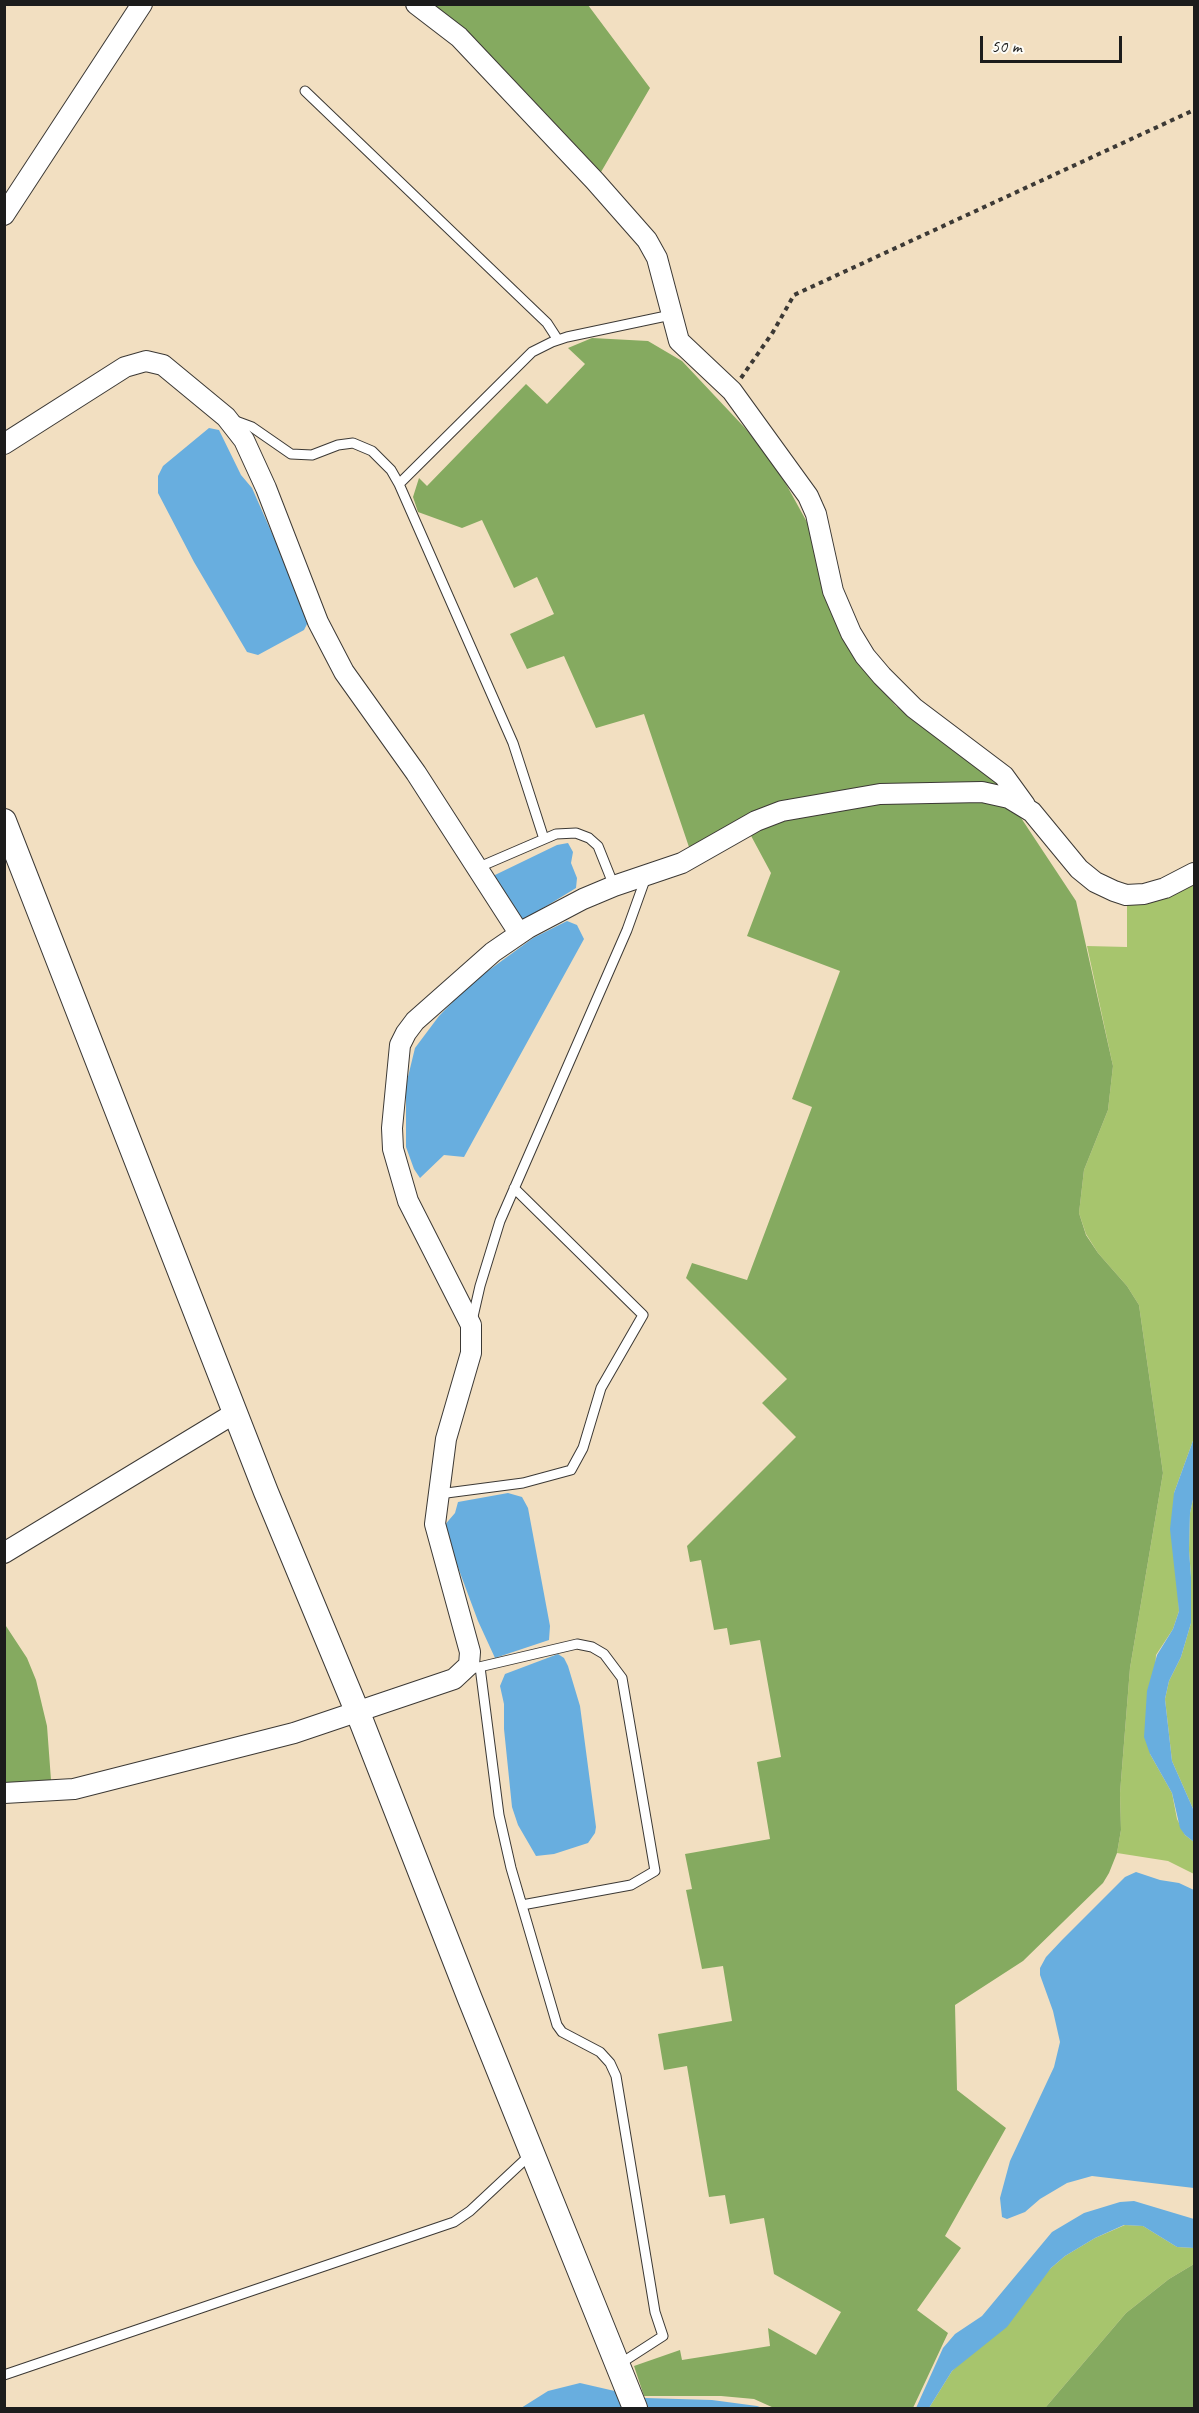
<!DOCTYPE html>
<style>
body{margin:0}
#map{position:relative;width:1199px;height:2413px;overflow:hidden;background:#f2dfc1;font-family:Caveat,sans-serif}
canvas{display:block}
.frame{position:absolute;inset:0;border:6px solid #1c1c1c;pointer-events:none}
.scale{position:absolute;left:980px;top:36px;width:142px;height:27px;box-sizing:border-box;border:3px solid #1c1c1c;border-top:0;padding-left:8px;font-size:18px;line-height:21px;white-space:nowrap;color:#1c1c1c;-webkit-text-stroke:4px #fdfcf7;paint-order:stroke}
</style>
<div id="map">
<canvas width="1199" height="2413"></canvas>
<div class="frame"></div>
<div class="scale">50 m</div>
</div>
<script>
const c = document.querySelector('canvas').getContext('2d');
c.lineJoin = 'round';
function fillPath(path, color) { c.fillStyle = color; c.fill(path, 'evenodd'); }
const poly = rows => new Path2D(rows.map(r => 'M' + r).join(''));
function strokePath(path, color, width, dash) { c.strokeStyle = color; c.lineWidth = width; c.lineCap = dash ? 'butt' : 'round'; c.setLineDash(dash || []); c.stroke(path); }
fillPath(poly([
 [1194,882,1194,1438,1174,1493,1179,1611,1173,1629,1156,1655,1150,1754,1172,1793,1177,1819,1185,1835,1194,1842,1194,1874,1168,1861,1117,1853,1121,1830,1120,1793,1130,1668,1163,1473,1139,1305,1127,1286,1098,1253,1086,1234,1079,1213,1084,1170,1108,1110,1113,1066,1087,946,1127,947,1127,903],
 [1194,1495,1194,1811,1172,1761,1165,1699,1169,1681,1181,1657,1191,1623,1191,1577,1189,1550,1190,1513],
 [1125,2225,1143,2226,1177,2247,1194,2248,1194,2264,1169,2279,1126,2313,1045,2408,929,2408,952,2371,1051,2268,1065,2256,1095,2238]
]), '#a7c56d');
fillPath(poly([
 [434,5,588,5,650,88,601,172,500,65],
 [592,338,648,341,682,361,745,428,767,455,786,484,808,524,821,581,852,655,896,706,990,771,1076,901,1113,1066,1108,1110,1084,1170,1079,1213,1086,1235,1098,1253,1127,1286,1139,1305,1163,1473,1130,1668,1120,1793,1121,1830,1117,1853,1109,1873,1103,1883,1023,1961,955,2005,957,2090,1006,2128,945,2236,961,2248,917,2310,948,2333,913,2408,774,2408,754,2399,721,2396,644,2396,634,2366,680,2350,682,2360,770,2346,768,2328,816,2355,841,2312,774,2274,764,2218,730,2224,725,2195,709,2197,687,2066,664,2070,658,2034,732,2021,723,1966,702,1969,686,1890,692,1889,685,1854,770,1839,757,1762,781,1757,760,1640,730,1645,727,1628,714,1630,701,1560,690,1562,687,1546,796,1437,762,1403,787,1379,686,1278,692,1263,747,1280,812,1107,792,1099,840,971,747,936,771,873,742,819,690,850,644,714,596,728,564,656,527,669,510,634,554,614,537,577,514,588,482,520,462,528,418,512,413,497,419,478,427,486,526,384,547,404,585,364,568,348],
 [4,1623,27,1658,36,1680,47,1726,51,1780,5,1789],
 [1194,2264,1194,2408,1045,2408,1126,2313,1169,2279]
]), '#85aa60');
fillPath(poly([
 [209,428,219,430,241,475,252,488,308,615,309,620,304,630,258,655,247,652,194,562,158,493,158,476,163,466],
 [568,843,573,852,571,863,577,878,576,888,522,921,494,881,495,875,557,845],
 [567,921,577,925,584,939,464,1157,444,1155,420,1178,414,1169,406,1147,406,1085,415,1048,439,1016,470,984,533,938],
 [1194,1438,1194,1495,1190,1513,1189,1550,1191,1577,1191,1623,1181,1657,1169,1681,1165,1699,1172,1761,1194,1811,1194,1842,1185,1835,1180,1828,1172,1793,1150,1754,1144,1737,1147,1691,1157,1655,1173,1629,1179,1611,1170,1529,1174,1493],
 [508,1493,522,1497,528,1508,550,1626,549,1640,495,1658,478,1621,443,1527,455,1513,458,1502],
 [558,1654,564,1658,568,1666,580,1706,596,1827,595,1833,588,1843,554,1854,536,1856,518,1825,512,1807,504,1729,504,1704,500,1686,505,1674],
 [1136,1872,1160,1880,1179,1883,1194,1890,1194,2188,1092,2176,1067,2183,1040,2199,1025,2212,1007,2219,1002,2217,1000,2198,1010,2161,1054,2067,1060,2042,1053,2011,1040,1975,1040,1968,1046,1957,1062,1940,1125,1877],
 [1134,2201,1194,2219,1194,2248,1177,2247,1143,2226,1124,2225,1095,2238,1065,2256,1051,2268,1007,2327,952,2371,929,2408,916,2408,943,2348,955,2334,982,2316,1052,2232,1084,2213,1120,2202],
 [580,2383,645,2398,712,2400,757,2406,763,2408,521,2408,548,2391]
]), '#68aedf');
const service = poly([
 [305,91,547,323,558,340],
 [233,420,252,427,291,454,312,455,338,445,353,443,372,451,391,470,399,484,513,743,544,839],
 [399,484,532,352,552,342,567,337,671,315],
 [477,868,556,834,576,833,589,838,598,846,614,886],
 [472,1321,480,1286,500,1221,627,930,646,877],
 [439,1494,523,1483,571,1470,583,1448,601,1388,643,1315,514,1188],
 [480,1667,499,1815,511,1868,557,2025,562,2032,600,2052,610,2063,616,2076,655,2312,663,2336,618,2365],
 [475,1668,577,1644,592,1647,604,1654,622,1678,655,1871,631,1885,522,1905],
 [4,2375,454,2222,470,2211,530,2155]
]);
const minor = poly([
 [416,4,459,37,595,181,647,240,657,258,679,341,732,391,808,496,816,514,833,591,851,633,865,656,882,676,914,708,1004,776,1025,805],
 [4,215,142,4],
 [4,444,125,367,146,361,163,365,226,417,244,440,266,488,318,622,344,672,416,773,519,933],
 [4,1553,235,1413],
 [4,1793,74,1789,294,1733,454,1679,469,1665,470,1652,435,1524,446,1439,471,1353,471,1325,408,1201,393,1149,392,1128,400,1045,406,1033,415,1021,493,952,528,928,583,899,614,886,682,863,756,821,782,811,880,794,982,792,1009,798,1032,812,1079,869,1095,882,1114,891,1126,895,1144,894,1165,888,1194,873]
]);
const tertiary = poly([
 [4,821,266,1492,362,1723,470,1999,635,2408]
]);
strokePath(service, '#3c3935', 11);
strokePath(minor, '#3c3935', 22);
strokePath(tertiary, '#3c3935', 26);
strokePath(poly([
 [741,378,773,332,794,295,1194,110]
]), '#3c3935', 4, [4.5, 4.5]);
strokePath(service, '#fff', 9);
strokePath(minor, '#fff', 20);
strokePath(tertiary, '#fff', 24);
</script>
